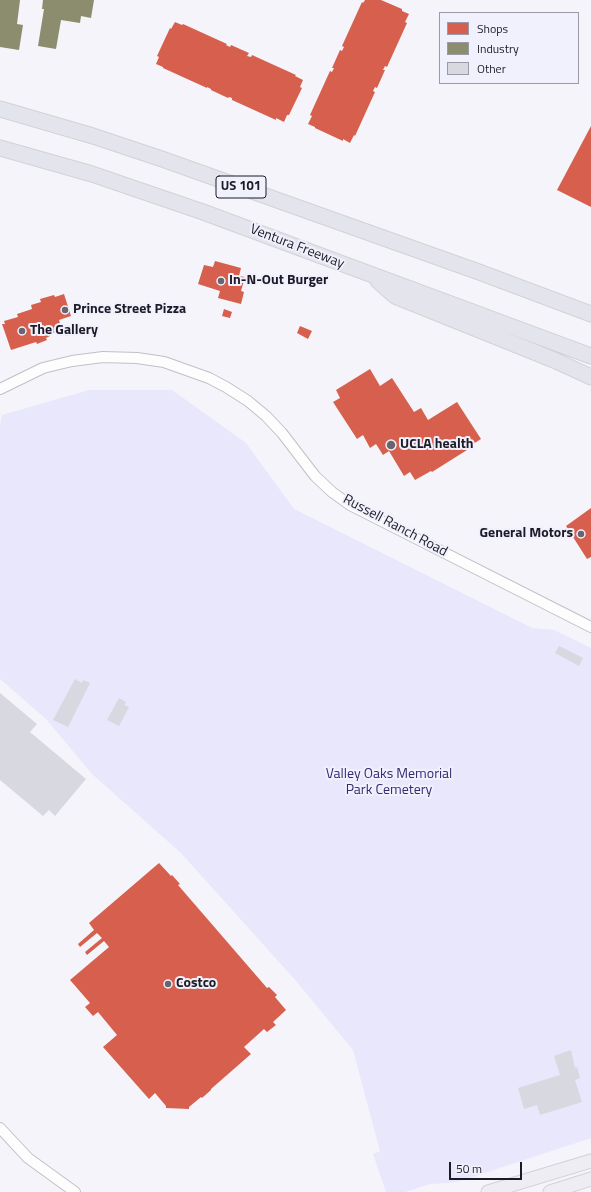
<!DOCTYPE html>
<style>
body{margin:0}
#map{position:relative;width:591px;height:1192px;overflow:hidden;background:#f4f4fa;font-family:"Titillium Web",sans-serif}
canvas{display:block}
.legend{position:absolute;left:439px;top:12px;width:140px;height:72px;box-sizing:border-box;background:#f1f1fd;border:1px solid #9b9ba7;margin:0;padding:5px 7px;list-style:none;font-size:12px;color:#1b1a25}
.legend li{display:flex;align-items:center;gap:8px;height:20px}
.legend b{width:20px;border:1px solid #9b9ba7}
.scale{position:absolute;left:449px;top:1162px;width:73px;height:18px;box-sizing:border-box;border:2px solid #1b1a25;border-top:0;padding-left:5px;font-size:12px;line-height:14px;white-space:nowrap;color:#1b1a25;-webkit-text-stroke:3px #f1f1fd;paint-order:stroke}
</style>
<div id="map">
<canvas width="591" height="1192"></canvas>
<ul class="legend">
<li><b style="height:11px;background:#d6604d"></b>Shops</li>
<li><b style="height:11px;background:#8c8c6e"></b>Industry</li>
<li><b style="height:11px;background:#d8d8e1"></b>Other</li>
</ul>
<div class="scale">50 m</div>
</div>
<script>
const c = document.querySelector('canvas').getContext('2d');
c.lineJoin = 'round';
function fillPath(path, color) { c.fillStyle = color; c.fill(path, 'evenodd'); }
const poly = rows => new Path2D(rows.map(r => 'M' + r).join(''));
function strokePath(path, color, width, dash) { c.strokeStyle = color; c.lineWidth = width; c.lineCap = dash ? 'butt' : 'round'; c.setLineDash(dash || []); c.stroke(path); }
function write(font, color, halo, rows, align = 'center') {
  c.font = font + ' "Titillium Web",sans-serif'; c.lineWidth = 4; c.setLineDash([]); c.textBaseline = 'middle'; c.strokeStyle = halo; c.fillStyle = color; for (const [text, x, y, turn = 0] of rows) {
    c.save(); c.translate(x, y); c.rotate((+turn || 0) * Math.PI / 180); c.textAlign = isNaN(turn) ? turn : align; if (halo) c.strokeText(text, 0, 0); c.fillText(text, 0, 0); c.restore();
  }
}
fillPath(poly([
 [89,390,172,390,246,443,294,509,532,628,554,630,591,648,591,1138,460,1181,448,1183,430,1184,405,1192,386,1192,373,1154,380,1151,353,1050,297,982,181,853,92,774,46,719,0,679,0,425,2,415]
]), '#e8e7fc');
fillPath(poly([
 [365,0,381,0,402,9,402,11,409,14,405,22,407,23,387,67,385,66,383,70,385,70,377,88,375,87,373,91,375,92,355,136,354,135,350,143,343,139,343,141,315,128,315,127,308,124,312,116,310,115,330,71,332,72,334,68,332,68,340,50,342,51,344,47,342,46,362,2,363,3],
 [175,22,182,25,183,24,227,44,226,45,230,47,231,45,249,53,247,56,251,57,252,55,296,75,295,76,303,80,300,87,302,88,289,115,287,115,284,122,276,118,276,120,232,100,232,98,229,97,228,98,211,90,211,89,207,87,207,88,163,68,163,67,156,64,159,57,157,56,170,28,171,29],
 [591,126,591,207,557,190],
 [215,261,241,268,239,276,245,277,241,291,244,292,241,304,218,298,220,291,198,284,204,265,213,267],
 [64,294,71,316,59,320,62,330,50,334,50,336,46,338,47,340,37,344,36,342,11,350,2,324,5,324,4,321,18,317,17,314,32,309,31,305,41,302,40,299,54,295,55,297],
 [224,309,232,312,230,318,222,316],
 [82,325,84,332,65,336,63,329],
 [300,326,312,331,308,339,297,333],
 [370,369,380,386,392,378,414,412,421,408,428,420,457,402,481,439,465,449,467,450,432,472,431,471,415,480,410,472,404,476,389,451,383,455,376,444,370,448,363,435,357,439,333,402,340,398,336,390],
 [591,508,591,557,587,559,566,526],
 [159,863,171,876,172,875,180,884,178,885,267,988,269,987,277,995,275,997,286,1010,273,1022,276,1025,267,1032,264,1029,244,1047,251,1054,211,1089,211,1090,202,1098,201,1097,189,1107,189,1109,166,1108,166,1106,155,1093,149,1099,103,1047,117,1035,98,1012,93,1016,85,1007,90,1003,70,980,109,947,104,941,87,955,85,952,102,938,97,933,80,947,78,944,94,930,89,923]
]), '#d6604d');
fillPath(poly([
 [0,0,20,0,17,24,23,25,19,50,0,47],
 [43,0,94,0,91,18,81,16,80,23,61,20,56,49,38,46,44,9,42,9]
]), '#8c8c6e');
fillPath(poly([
 [559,646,583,658,579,666,555,653],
 [75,679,82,683,83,680,90,683,68,727,53,720],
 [0,693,37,724,30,732,86,779,55,816,49,810,43,816,0,780],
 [119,698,126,702,124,705,129,707,119,726,107,720],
 [571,1050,575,1068,577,1067,580,1078,575,1080,582,1102,540,1115,537,1105,524,1109,518,1088,560,1075,554,1056]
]), '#d8d8e1');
const minor = poly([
 [0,389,43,368,72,361,103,357,137,358,164,362,209,378,226,387,248,401,266,416,282,433,315,476,332,492,350,505,591,627],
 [0,1128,28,1158,75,1192]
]);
const major = poly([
 [488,1192,591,1161],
 [550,1192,591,1179]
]);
const highway = poly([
 [0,109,93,136,162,159,479,272,591,314],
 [0,148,92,174,203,212,591,356],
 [378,281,395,296,554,360,591,377]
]);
strokePath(minor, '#c0c0c7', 12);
strokePath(major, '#d2d2d6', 15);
strokePath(highway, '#d2d2d6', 17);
strokePath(minor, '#fdfdfe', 10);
strokePath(major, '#eeedf3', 13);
strokePath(highway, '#e4e4ec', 15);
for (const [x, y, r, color] of [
 [221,281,4,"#676670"],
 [65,310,4,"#676670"],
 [22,331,4,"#676670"],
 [391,445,5,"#676670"],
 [581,534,4,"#676670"],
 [168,984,4,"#676670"]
]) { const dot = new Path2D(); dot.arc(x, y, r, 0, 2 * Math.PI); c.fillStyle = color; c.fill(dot); strokePath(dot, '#f1f1fd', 1.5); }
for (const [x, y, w] of [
 [241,187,50]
]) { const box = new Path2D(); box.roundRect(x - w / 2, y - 11, w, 22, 3); c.fillStyle = '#f1f1fd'; c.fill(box); strokePath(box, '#1b1a25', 1); }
write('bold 13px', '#1b1a25', null, [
 ["US 101",241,187]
]);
write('14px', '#1b1a25', '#f1f1fd', [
 ["Ventura Freeway",297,247,21],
 ["Russell Ranch Road",395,526,28]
]);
write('bold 14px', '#1b1a25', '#f1f1fd', [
 ["In-N-Out Burger",229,281],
 ["Prince Street Pizza",73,310],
 ["The Gallery",30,331],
 ["UCLA health",400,445],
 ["General Motors",573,534,"right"],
 ["Costco",176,984]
], 'left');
write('14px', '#362a72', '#f1f1fd', [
 ["Valley Oaks Memorial",389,775],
 ["Park Cemetery",389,791]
]);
</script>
